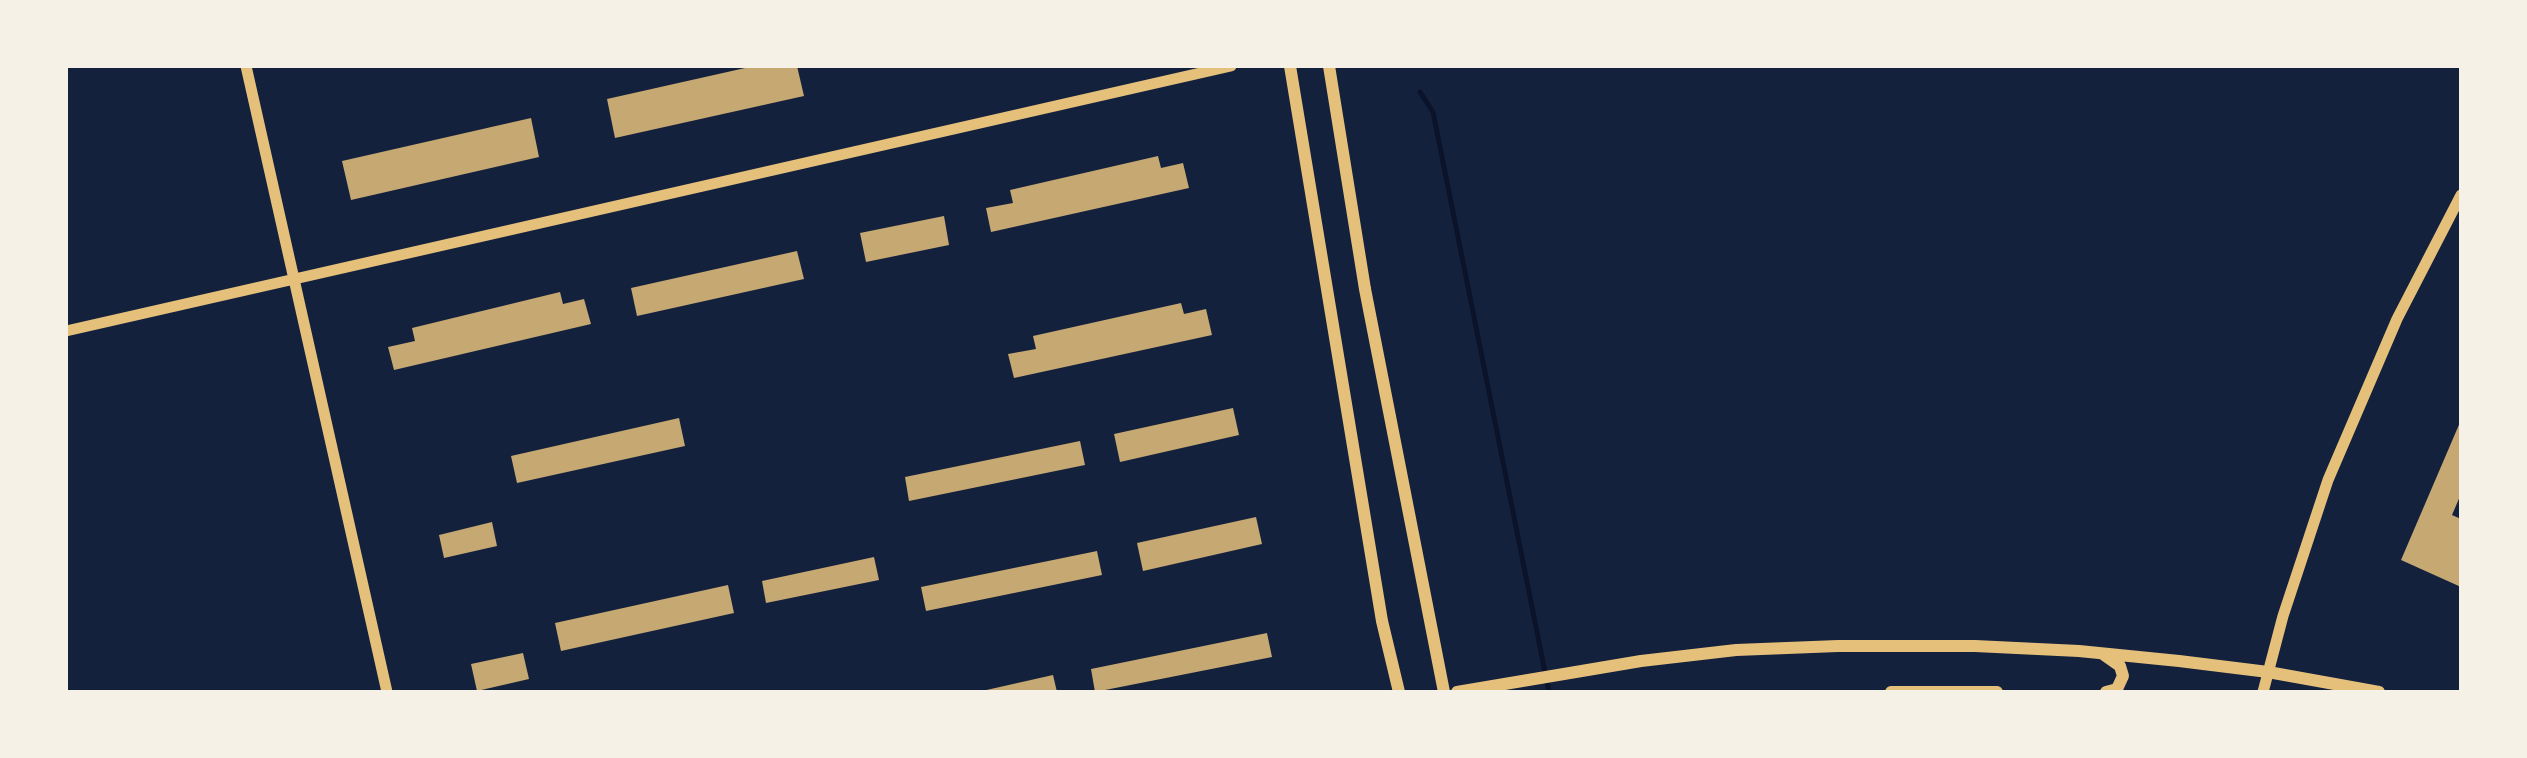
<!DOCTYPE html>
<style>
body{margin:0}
#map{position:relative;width:2527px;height:758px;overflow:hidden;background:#14213d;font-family:"Fira Sans Condensed",sans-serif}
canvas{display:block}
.frame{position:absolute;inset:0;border:68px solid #f6f1e7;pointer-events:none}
</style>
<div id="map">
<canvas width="2527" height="758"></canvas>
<div class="frame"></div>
</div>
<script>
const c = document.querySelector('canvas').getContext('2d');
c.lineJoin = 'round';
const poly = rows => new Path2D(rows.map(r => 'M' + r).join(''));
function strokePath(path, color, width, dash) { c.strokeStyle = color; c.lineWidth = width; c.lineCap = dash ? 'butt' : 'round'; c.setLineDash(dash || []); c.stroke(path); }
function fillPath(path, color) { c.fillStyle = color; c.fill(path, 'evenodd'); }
strokePath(poly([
 [1420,92,1433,112,1549,692]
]), '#0b132b', 5);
fillPath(poly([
 [754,66,797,66,804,96,615,138,607,99],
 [531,118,539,157,351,200,342,161],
 [1158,156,1161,168,1183,163,1189,188,991,232,986,208,1013,203,1010,190],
 [944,216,949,245,866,262,860,233],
 [797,251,804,279,637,316,631,288],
 [560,292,563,304,584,299,591,324,394,370,388,347,415,341,412,328],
 [1181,303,1184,314,1206,309,1212,335,1014,378,1008,354,1036,349,1033,336],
 [1233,408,1239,435,1120,462,1114,434],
 [679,418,685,446,517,483,511,456],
 [2461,420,2461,494,2452,515,2461,519,2461,587,2401,560],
 [1080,441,1085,465,909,501,905,477],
 [1256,517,1262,544,1143,571,1137,543],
 [492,522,497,546,444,558,439,535],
 [1097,551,1102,575,926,611,921,587],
 [874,557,879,580,766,603,762,581],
 [728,585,734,613,561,651,555,623],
 [1267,633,1272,657,1095,692,1091,669],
 [523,653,529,679,477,691,471,664],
 [1053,675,1057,692,982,692,982,691]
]), '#c6a872');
strokePath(poly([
 [246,66,387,692],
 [66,331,1231,66],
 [2263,692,2283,616,2328,480,2397,319,2461,195]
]), '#e5c07b', 11);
strokePath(poly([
 [1290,66,1382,621,1399,692],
 [1329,66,1365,289,1444,692],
 [2103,654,2120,666,2123,676,2117,689,2106,692],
 [1457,692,1641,661,1736,650,1838,646,1975,646,2079,651,2179,661,2268,672,2379,692],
 [1891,692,1997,692]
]), '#e5c07b', 12);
</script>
